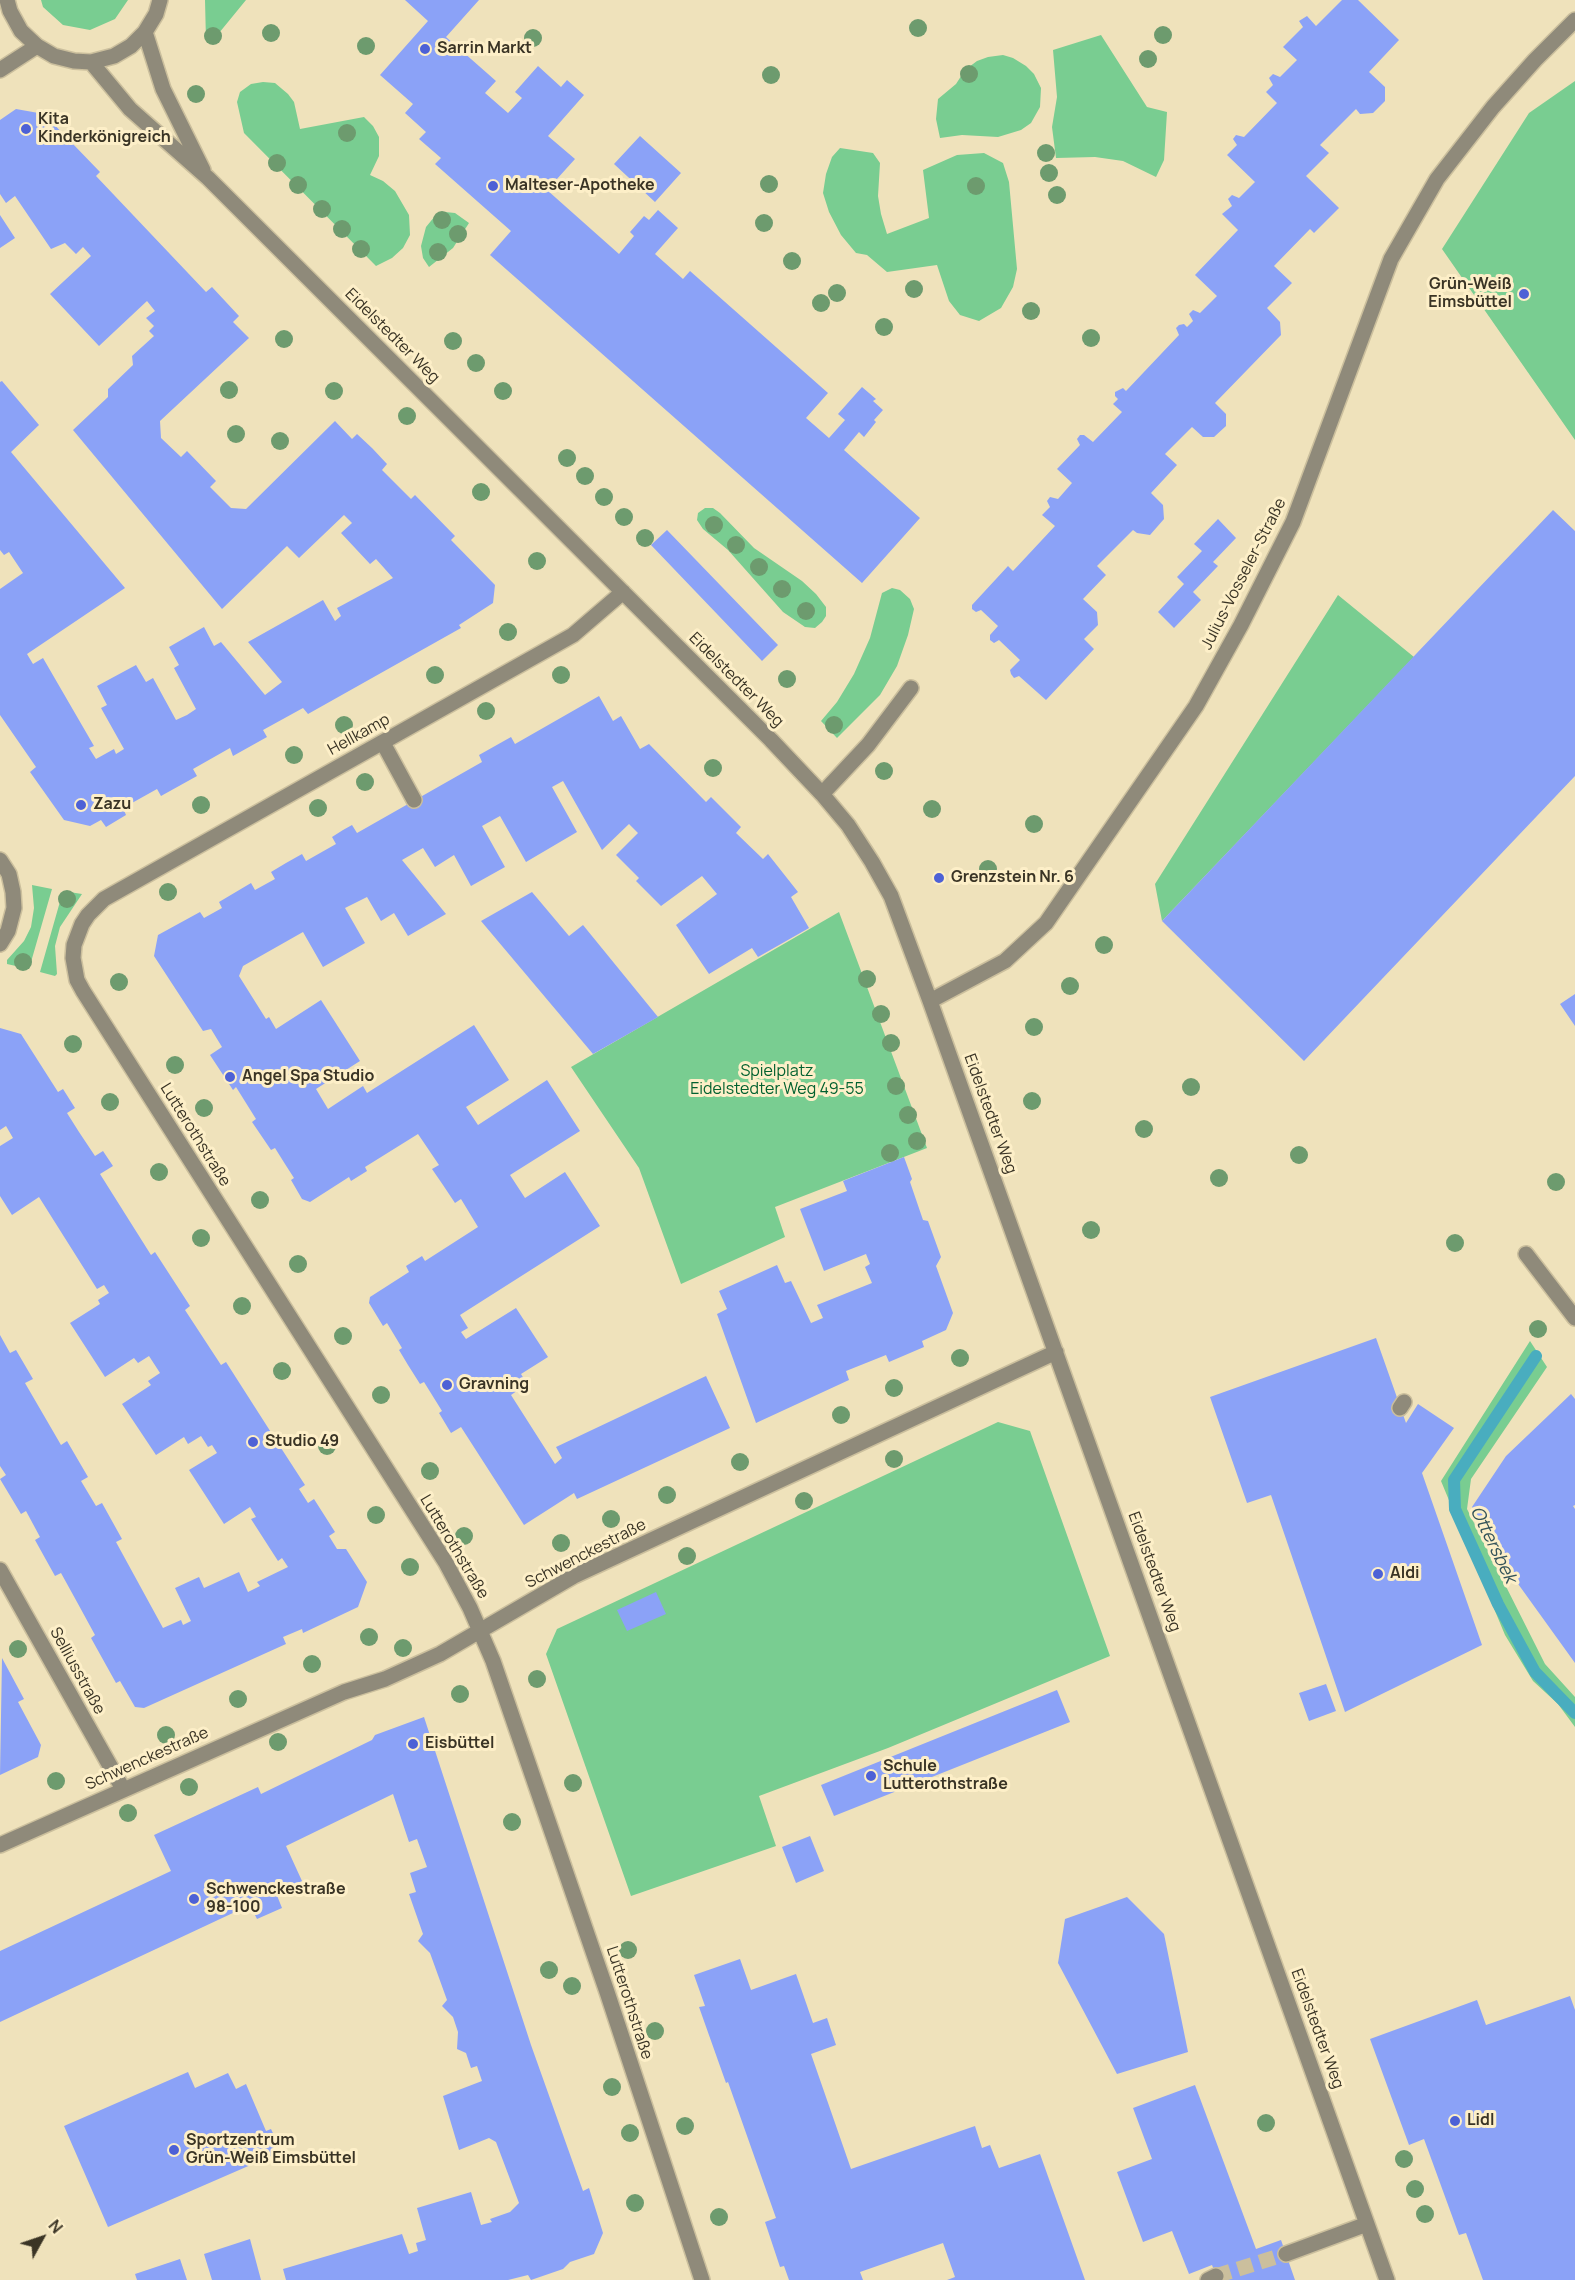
<!DOCTYPE html>
<meta charset="utf-8">
<style>
body{margin:0}
#map{position:relative;width:1575px;height:2280px;overflow:hidden;background:#efe2bb;font-family:Manrope,sans-serif}
canvas{display:block}
.north{position:absolute;left:12px;top:2208px;width:60px;height:60px;-webkit-text-stroke:4px #fdefc8;paint-order:stroke;rotate:50deg;font-size:16px;font-weight:700;line-height:24px;text-align:center;color:#3a3425}
.north::after{content:'';display:block;margin:auto;width:21px;height:27px;background:#3a3425;clip-path:polygon(50% 0,100% 100%,50% 72%,0 100%)}
</style>
<div id="map">
<canvas width="1575" height="2280"></canvas>
<div class="north">N</div>
</div>
<script>
const c = document.querySelector('canvas').getContext('2d');
c.lineJoin = 'round';
function fillPath(path, color) { c.fillStyle = color; c.fill(path, 'evenodd'); }
const poly = rows => new Path2D(rows.map(r => 'M' + r).join(''));
function strokePath(path, color, width, dash) { c.strokeStyle = color; c.lineWidth = width; c.lineCap = dash ? 'butt' : 'round'; c.setLineDash(dash || []); c.stroke(path); }
function write(font, color, halo, rows, align = 'center') {
  c.font = font + ' Manrope,sans-serif'; c.lineWidth = 6; c.setLineDash([]); c.textBaseline = 'middle'; c.strokeStyle = halo; c.fillStyle = color; for (const [text, x, y, turn = 0] of rows) {
    c.save(); c.translate(x, y); c.rotate((+turn || 0) * Math.PI / 180); c.textAlign = isNaN(turn) ? turn : align; if (halo) c.strokeText(text, 0, 0); c.fillText(text, 0, 0); c.restore();
  }
}
fillPath(poly([
 [41,0,128,0,115,19,90,30,63,25,43,7],
 [205,0,246,0,210,44,206,41],
 [1101,35,1147,107,1167,112,1164,160,1156,177,1123,161,1095,157,1056,158,1052,127,1057,97,1053,50],
 [1003,55,1013,58,1026,66,1034,74,1041,88,1040,107,1031,123,1021,130,998,137,962,135,940,138,936,119,938,99,956,84,965,70,977,61,988,57],
 [1575,81,1575,440,1442,249,1529,113],
 [263,82,275,83,288,94,294,102,300,129,364,117,373,126,379,137,379,156,370,175,383,181,395,191,409,215,410,235,403,248,392,258,376,266,244,133,237,102,240,92,251,84],
 [840,148,873,153,880,163,878,196,881,214,887,234,929,218,923,170,957,155,984,153,1003,163,1009,182,1017,269,1013,287,1001,308,979,321,960,315,949,301,937,265,887,272,867,255,856,253,841,235,829,212,823,193,826,174,832,157],
 [445,212,455,213,469,223,453,248,429,267,423,258,421,246,426,227,435,216],
 [705,508,713,508,720,513,754,548,802,581,816,594,826,607,826,616,822,622,815,628,805,627,783,612,728,550,703,529,697,520,698,513],
 [892,588,900,590,910,599,914,609,908,635,897,666,880,695,837,738,821,721,837,702,854,674,870,638,882,593],
 [1338,595,1414,657,1162,921,1155,884],
 [32,885,52,889,29,969,7,964,7,960,24,941,31,927,34,908],
 [63,891,82,894,60,927,55,946,57,974,55,976,40,972],
 [839,912,927,1148,775,1207,785,1237,681,1284,639,1168,571,1067],
 [1530,1341,1547,1367,1471,1479,1467,1509,1545,1664,1575,1697,1575,1727,1558,1704,1533,1681,1505,1635,1441,1481],
 [998,1422,1030,1431,1110,1656,888,1748,759,1796,776,1846,631,1896,546,1654,557,1629]
]), '#79cd91');
strokePath(poly([
 [1536,1356,1454,1480,1455,1509,1498,1604,1535,1672,1575,1713]
]), '#49adbf', 12);
fillPath(poly([
 [405,0,479,0,446,37,496,81,485,93,508,113,522,98,515,92,538,66,561,87,567,80,584,95,548,136,575,159,547,190,619,254,634,236,630,232,644,216,649,220,658,210,678,228,655,254,683,279,690,271,828,393,806,418,829,438,845,420,838,414,862,387,876,399,873,401,883,410,874,420,876,422,864,437,859,432,844,450,920,518,862,583,490,255,511,231,435,164,441,158,419,139,426,132,405,113,413,104,380,75,428,21],
 [1342,0,1358,0,1399,40,1369,72,1385,87,1385,101,1373,113,1360,114,1356,109,1320,145,1329,153,1306,176,1339,208,1314,233,1310,229,1274,266,1292,283,1267,308,1280,322,1281,335,1215,403,1226,414,1226,426,1214,437,1203,437,1192,427,1165,454,1177,465,1151,493,1163,505,1164,519,1150,535,1137,533,1133,530,1097,566,1106,575,1083,599,1097,612,1098,625,1084,639,1094,649,1046,700,1019,676,1014,678,1011,674,1010,670,1020,660,999,640,994,643,990,640,990,635,998,626,981,610,976,612,972,609,972,605,1008,566,1013,571,1055,526,1042,515,1050,507,1047,501,1050,497,1058,499,1072,483,1057,469,1080,445,1077,439,1080,435,1084,435,1093,442,1122,412,1113,404,1118,399,1115,396,1115,392,1123,388,1126,391,1179,335,1176,328,1179,325,1184,324,1187,327,1193,321,1189,314,1193,310,1200,313,1217,296,1195,275,1238,230,1222,214,1232,206,1228,199,1232,195,1239,198,1255,182,1227,155,1237,145,1233,139,1236,135,1244,137,1277,103,1266,92,1273,85,1269,78,1273,74,1280,77,1297,60,1283,47,1303,27,1299,21,1307,16,1316,26],
 [16,109,44,114,100,172,96,176,206,292,212,287,239,316,233,322,249,338,160,421,161,438,181,457,187,451,216,481,210,487,231,508,246,509,335,421,352,439,357,434,372,448,387,464,382,470,411,499,415,495,455,536,451,540,495,585,493,603,459,625,461,628,308,714,303,708,263,730,267,737,233,756,230,748,193,769,197,776,161,796,157,789,123,808,126,815,106,827,101,820,90,826,64,820,30,772,36,767,0,715,0,589,23,573,9,552,4,555,0,550,0,382,2,381,39,425,11,452,125,588,27,654,33,664,43,658,94,746,89,748,96,759,114,749,116,754,124,749,101,708,107,705,97,686,136,665,146,682,153,678,176,720,187,715,196,709,174,668,179,665,169,647,204,627,214,646,221,642,265,695,282,682,248,642,323,600,335,621,341,616,337,608,393,578,376,559,370,564,341,533,352,523,344,515,299,558,287,546,222,609,73,430,108,397,108,389,133,365,132,356,154,336,149,331,154,326,146,318,155,311,147,301,99,346,50,294,91,256,83,247,76,254,65,243,51,249,15,196,6,203,0,194,0,120],
 [640,136,681,173,655,202,614,164],
 [0,215,15,238,0,248],
 [1553,510,1575,531,1575,776,1304,1061,1162,921],
 [1218,519,1236,538,1213,562,1218,566,1193,592,1201,600,1174,628,1158,612,1184,584,1177,577,1202,551,1194,544],
 [667,530,778,645,762,661,651,545],
 [599,696,613,721,621,716,640,749,649,744,706,802,711,797,741,827,736,833,763,859,768,854,798,892,791,897,809,928,758,957,752,948,709,974,676,925,717,894,702,876,661,906,636,881,639,878,616,855,638,833,629,824,602,850,563,781,552,787,577,832,526,862,500,816,482,826,505,867,471,886,454,855,435,867,423,848,402,860,446,914,408,936,394,913,381,921,367,897,345,908,365,943,323,967,303,932,243,966,239,976,266,1019,269,1017,276,1029,321,1000,360,1061,316,1089,328,1109,363,1086,367,1093,474,1025,509,1080,466,1107,478,1125,547,1080,580,1131,510,1175,525,1198,565,1172,600,1226,460,1315,468,1328,461,1332,466,1339,516,1308,548,1357,521,1374,527,1384,511,1395,555,1464,562,1458,556,1447,706,1376,730,1428,577,1499,574,1493,524,1525,461,1427,451,1433,439,1413,442,1411,424,1382,420,1384,408,1365,399,1350,402,1348,387,1323,383,1326,369,1303,370,1297,409,1272,406,1266,422,1256,425,1261,478,1227,461,1199,455,1203,443,1185,432,1169,439,1165,418,1134,365,1167,367,1171,351,1181,349,1177,310,1202,302,1199,291,1180,294,1178,285,1164,275,1148,271,1150,252,1122,256,1119,236,1087,233,1090,210,1055,222,1047,211,1029,203,1031,154,956,158,935,200,912,204,918,222,908,219,902,251,883,255,890,275,879,271,872,286,863,302,854,306,861,336,844,332,837,343,830,352,825,357,833,482,762,479,755,511,737,515,744],
 [532,892,569,936,583,925,658,1017,593,1054,481,921],
 [1575,994,1575,1026,1560,1004],
 [0,1028,21,1034,58,1092,63,1089,75,1108,67,1113,79,1132,95,1156,103,1151,113,1166,100,1174,151,1255,155,1252,190,1306,185,1310,221,1365,226,1362,281,1448,305,1485,299,1489,308,1503,314,1499,335,1532,329,1536,337,1549,346,1549,367,1582,358,1607,303,1633,302,1629,283,1637,286,1644,144,1708,135,1707,120,1681,116,1683,91,1638,95,1635,77,1602,61,1573,55,1576,35,1540,40,1537,26,1511,21,1514,0,1479,6,1475,0,1466,0,1335,10,1353,16,1350,33,1379,25,1383,61,1445,67,1441,88,1477,81,1481,96,1506,102,1503,122,1539,116,1542,163,1628,181,1620,183,1625,191,1621,175,1588,199,1577,204,1588,239,1572,248,1592,260,1586,257,1582,288,1567,282,1558,278,1561,251,1519,256,1517,250,1507,224,1524,189,1470,217,1453,212,1445,208,1447,201,1436,188,1444,184,1437,156,1455,122,1404,151,1385,148,1381,160,1373,149,1356,138,1363,134,1358,105,1377,70,1323,100,1304,98,1300,109,1293,104,1285,97,1289,39,1197,12,1215,0,1196,0,1146,13,1138,6,1126,0,1130],
 [904,1157,912,1179,910,1182,923,1220,928,1221,941,1257,936,1266,953,1313,946,1330,922,1341,924,1347,889,1362,886,1355,846,1371,849,1380,756,1423,717,1314,727,1309,719,1291,777,1265,785,1283,791,1281,811,1323,823,1318,817,1305,872,1283,865,1267,870,1264,866,1254,824,1271,800,1209,847,1191,843,1181],
 [1376,1338,1406,1423,1418,1404,1454,1428,1422,1473,1482,1645,1345,1712,1271,1495,1247,1503,1210,1397],
 [1571,1394,1575,1399,1575,1505,1573,1506,1575,1509,1575,1663,1503,1563,1504,1561,1472,1507,1506,1456],
 [656,1592,666,1614,627,1631,617,1610],
 [2,1658,24,1699,18,1702,41,1745,38,1757,0,1775],
 [1326,1684,1336,1711,1309,1721,1299,1693],
 [1057,1690,1070,1722,834,1816,821,1785],
 [424,1717,531,2045,583,2191,589,2188,603,2233,594,2254,570,2262,563,2269,531,2280,528,2275,508,2280,286,2280,283,2269,402,2234,409,2254,418,2251,416,2243,426,2240,417,2208,471,2192,481,2225,492,2222,490,2219,510,2212,519,2203,496,2142,489,2138,459,2150,443,2096,482,2081,477,2066,471,2068,466,2053,457,2049,458,2032,453,2017,442,2006,447,2000,430,1953,418,1941,423,1934,409,1894,416,1892,410,1873,427,1867,417,1839,409,1842,393,1794,286,1846,302,1881,276,1893,282,1908,257,1919,250,1905,0,2022,0,1951,171,1871,154,1835,258,1787,261,1794,372,1740,375,1735],
 [810,1836,824,1871,796,1883,782,1847],
 [1127,1897,1164,1934,1188,2052,1117,2074,1058,1963,1065,1919],
 [740,1959,751,1990,796,1974,813,2023,827,2018,836,2045,811,2054,851,2169,975,2126,982,2148,990,2145,999,2168,1040,2154,1085,2280,947,2280,955,2277,943,2243,860,2272,863,2280,789,2280,784,2266,780,2267,765,2222,776,2218,728,2082,726,2083,699,2007,705,2006,694,1975],
 [1570,1996,1575,2010,1575,2280,1483,2280,1466,2233,1459,2235,1424,2139,1409,2145,1370,2039,1477,2000,1486,2025],
 [188,2072,195,2088,228,2073,236,2089,246,2084,266,2131,271,2129,278,2144,273,2146,276,2154,108,2227,64,2126],
 [1195,2085,1256,2249,1281,2240,1295,2280,1218,2280,1212,2265,1189,2274,1172,2231,1143,2242,1117,2172,1152,2159,1133,2108],
 [250,2239,261,2280,212,2280,204,2254],
 [180,2259,187,2280,137,2280,135,2274]
]), '#8ba2f7');
strokePath(poly([
 [1216,2276,1286,2254]
]), '#cbbf9d', 15, [15, 8]);
const minor = poly([
 [7,0,10,11,21,31,37,46,54,56,74,61,91,62,114,56,131,46,145,32,156,14,160,0],
 [145,32,163,89,203,170],
 [91,62,130,109,208,178,771,740,822,794,848,825,872,862,891,896,930,1001,1387,2280],
 [0,70,37,46],
 [623,592,573,635,104,899,88,915,82,924,74,945,73,958,77,980,83,991,446,1563,470,1608,493,1661,607,1992,702,2280],
 [383,743,414,800],
 [822,794,868,745,911,688],
 [0,860,9,874,13,892,14,908,8,931,0,944],
 [930,1001,1005,961,1046,923,1196,706,1241,625,1293,522,1391,259,1437,179,1493,107,1535,60,1575,20],
 [1526,1254,1575,1318],
 [1400,1408,1404,1402],
 [0,1570,123,1789],
 [0,1845,344,1692,385,1679,440,1654,574,1576,1056,1352],
 [1286,2254,1367,2224],
 [1208,2280,1216,2276]
]);
strokePath(minor, '#cbbf9d', 18);
strokePath(minor, '#8f8a7a', 15);
c.fillStyle = '#6d9b6e';
for (const [x, y] of [
 [918,28],
 [271,33],
 [1163,35],
 [213,36],
 [533,38],
 [366,46],
 [1148,59],
 [969,74],
 [771,75],
 [196,94],
 [347,133],
 [1046,153],
 [277,163],
 [1049,173],
 [769,184],
 [298,185],
 [976,186],
 [1057,195],
 [322,209],
 [442,220],
 [764,223],
 [342,229],
 [458,234],
 [361,249],
 [438,252],
 [792,261],
 [914,289],
 [837,293],
 [821,303],
 [1031,311],
 [884,327],
 [1091,338],
 [284,339],
 [453,341],
 [476,363],
 [229,390],
 [334,391],
 [503,391],
 [407,416],
 [236,434],
 [280,441],
 [567,458],
 [585,476],
 [481,492],
 [604,497],
 [624,517],
 [714,525],
 [645,538],
 [736,545],
 [537,561],
 [759,567],
 [782,589],
 [806,611],
 [508,632],
 [435,675],
 [561,675],
 [787,679],
 [486,711],
 [344,725],
 [834,725],
 [294,755],
 [713,768],
 [884,771],
 [365,782],
 [201,805],
 [318,808],
 [932,809],
 [1034,824],
 [988,869],
 [168,892],
 [67,899],
 [1104,945],
 [23,962],
 [867,979],
 [119,982],
 [1070,986],
 [881,1014],
 [1034,1027],
 [891,1043],
 [73,1044],
 [175,1065],
 [896,1086],
 [1191,1087],
 [1032,1101],
 [110,1102],
 [204,1108],
 [908,1115],
 [1144,1129],
 [917,1141],
 [890,1153],
 [1299,1155],
 [159,1172],
 [1219,1178],
 [1556,1182],
 [260,1200],
 [1091,1230],
 [201,1238],
 [1455,1243],
 [298,1264],
 [242,1306],
 [1538,1329],
 [343,1336],
 [960,1358],
 [282,1371],
 [894,1388],
 [381,1395],
 [841,1415],
 [327,1446],
 [894,1459],
 [740,1462],
 [430,1471],
 [667,1495],
 [804,1501],
 [376,1515],
 [611,1519],
 [464,1536],
 [561,1543],
 [687,1556],
 [410,1567],
 [369,1637],
 [403,1648],
 [18,1649],
 [312,1664],
 [537,1679],
 [460,1694],
 [238,1699],
 [166,1735],
 [278,1742],
 [56,1781],
 [573,1783],
 [189,1787],
 [128,1813],
 [512,1822],
 [628,1950],
 [549,1970],
 [572,1986],
 [655,2031],
 [612,2087],
 [1266,2123],
 [685,2126],
 [630,2133],
 [1404,2159],
 [1415,2189],
 [635,2203],
 [1425,2214],
 [719,2217]
]) { c.beginPath(); c.arc(x, y, 9, 0, 2 * Math.PI); c.fill(); }
for (const [x, y, r, color] of [
 [425,49,6,"#4d61d6"],
 [26,129,6,"#4d61d6"],
 [493,186,6,"#4d61d6"],
 [1524,294,6,"#4d61d6"],
 [81,805,6,"#4d61d6"],
 [939,878,6,"#4d61d6"],
 [230,1077,6,"#4d61d6"],
 [447,1385,6,"#4d61d6"],
 [253,1442,6,"#4d61d6"],
 [1378,1574,6,"#4d61d6"],
 [413,1744,6,"#4d61d6"],
 [871,1776,6,"#4d61d6"],
 [194,1899,6,"#4d61d6"],
 [1455,2121,6,"#4d61d6"],
 [174,2150,6,"#4d61d6"]
]) { const dot = new Path2D(); dot.arc(x, y, r, 0, 2 * Math.PI); c.fillStyle = color; c.fill(dot); strokePath(dot, '#fdefc8', 2); }
write('bold 16px', '#3a3425', '#fdefc8', [
 ["Sarrin Markt",437,49],
 ["Kita",38,120],
 ["Kinderkönigreich",38,138],
 ["Malteser-Apotheke",505,186],
 ["Grün-Weiß",1512,285,"right"],
 ["Eimsbüttel",1512,303,"right"],
 ["Zazu",93,805],
 ["Grenzstein Nr. 6",951,878],
 ["Angel Spa Studio",242,1077],
 ["Gravning",459,1385],
 ["Studio 49",265,1442],
 ["Aldi",1390,1574],
 ["Eisbüttel",425,1744],
 ["Schule",883,1767],
 ["Lutterothstraße",883,1785],
 ["Schwenckestraße",206,1890],
 ["98-100",206,1908],
 ["Lidl",1467,2121],
 ["Sportzentrum",186,2141],
 ["Grün-Weiß Eimsbüttel",186,2159]
], 'left');
write('16px', '#3a3425', '#fdefc8', [
 ["Eidelstedter Weg",392,336,45],
 ["Julius-Vosseler-Straße",1244,574,-63],
 ["Eidelstedter Weg",736,680,45],
 ["Hellkamp",359,735,-29],
 ["Eidelstedter Weg",990,1114,70],
 ["Lutterothstraße",195,1135,58],
 ["Lutterothstraße",454,1547,59],
 ["Schwenckestraße",586,1554,-27],
 ["Eidelstedter Weg",1154,1572,70],
 ["Selliusstraße",77,1671,61],
 ["Schwenckestraße",147,1759,-24],
 ["Lutterothstraße",629,2003,72],
 ["Eidelstedter Weg",1317,2029,70]
]);
write('16px', '#02612f', '#fdefc8', [
 ["Spielplatz",777,1072],
 ["Eidelstedter Weg 49-55",777,1090]
]);
write('italic 18px', '#35545a', '#fdefc8', [
 ["Ottersbek",1493,1545,64]
]);
</script>
